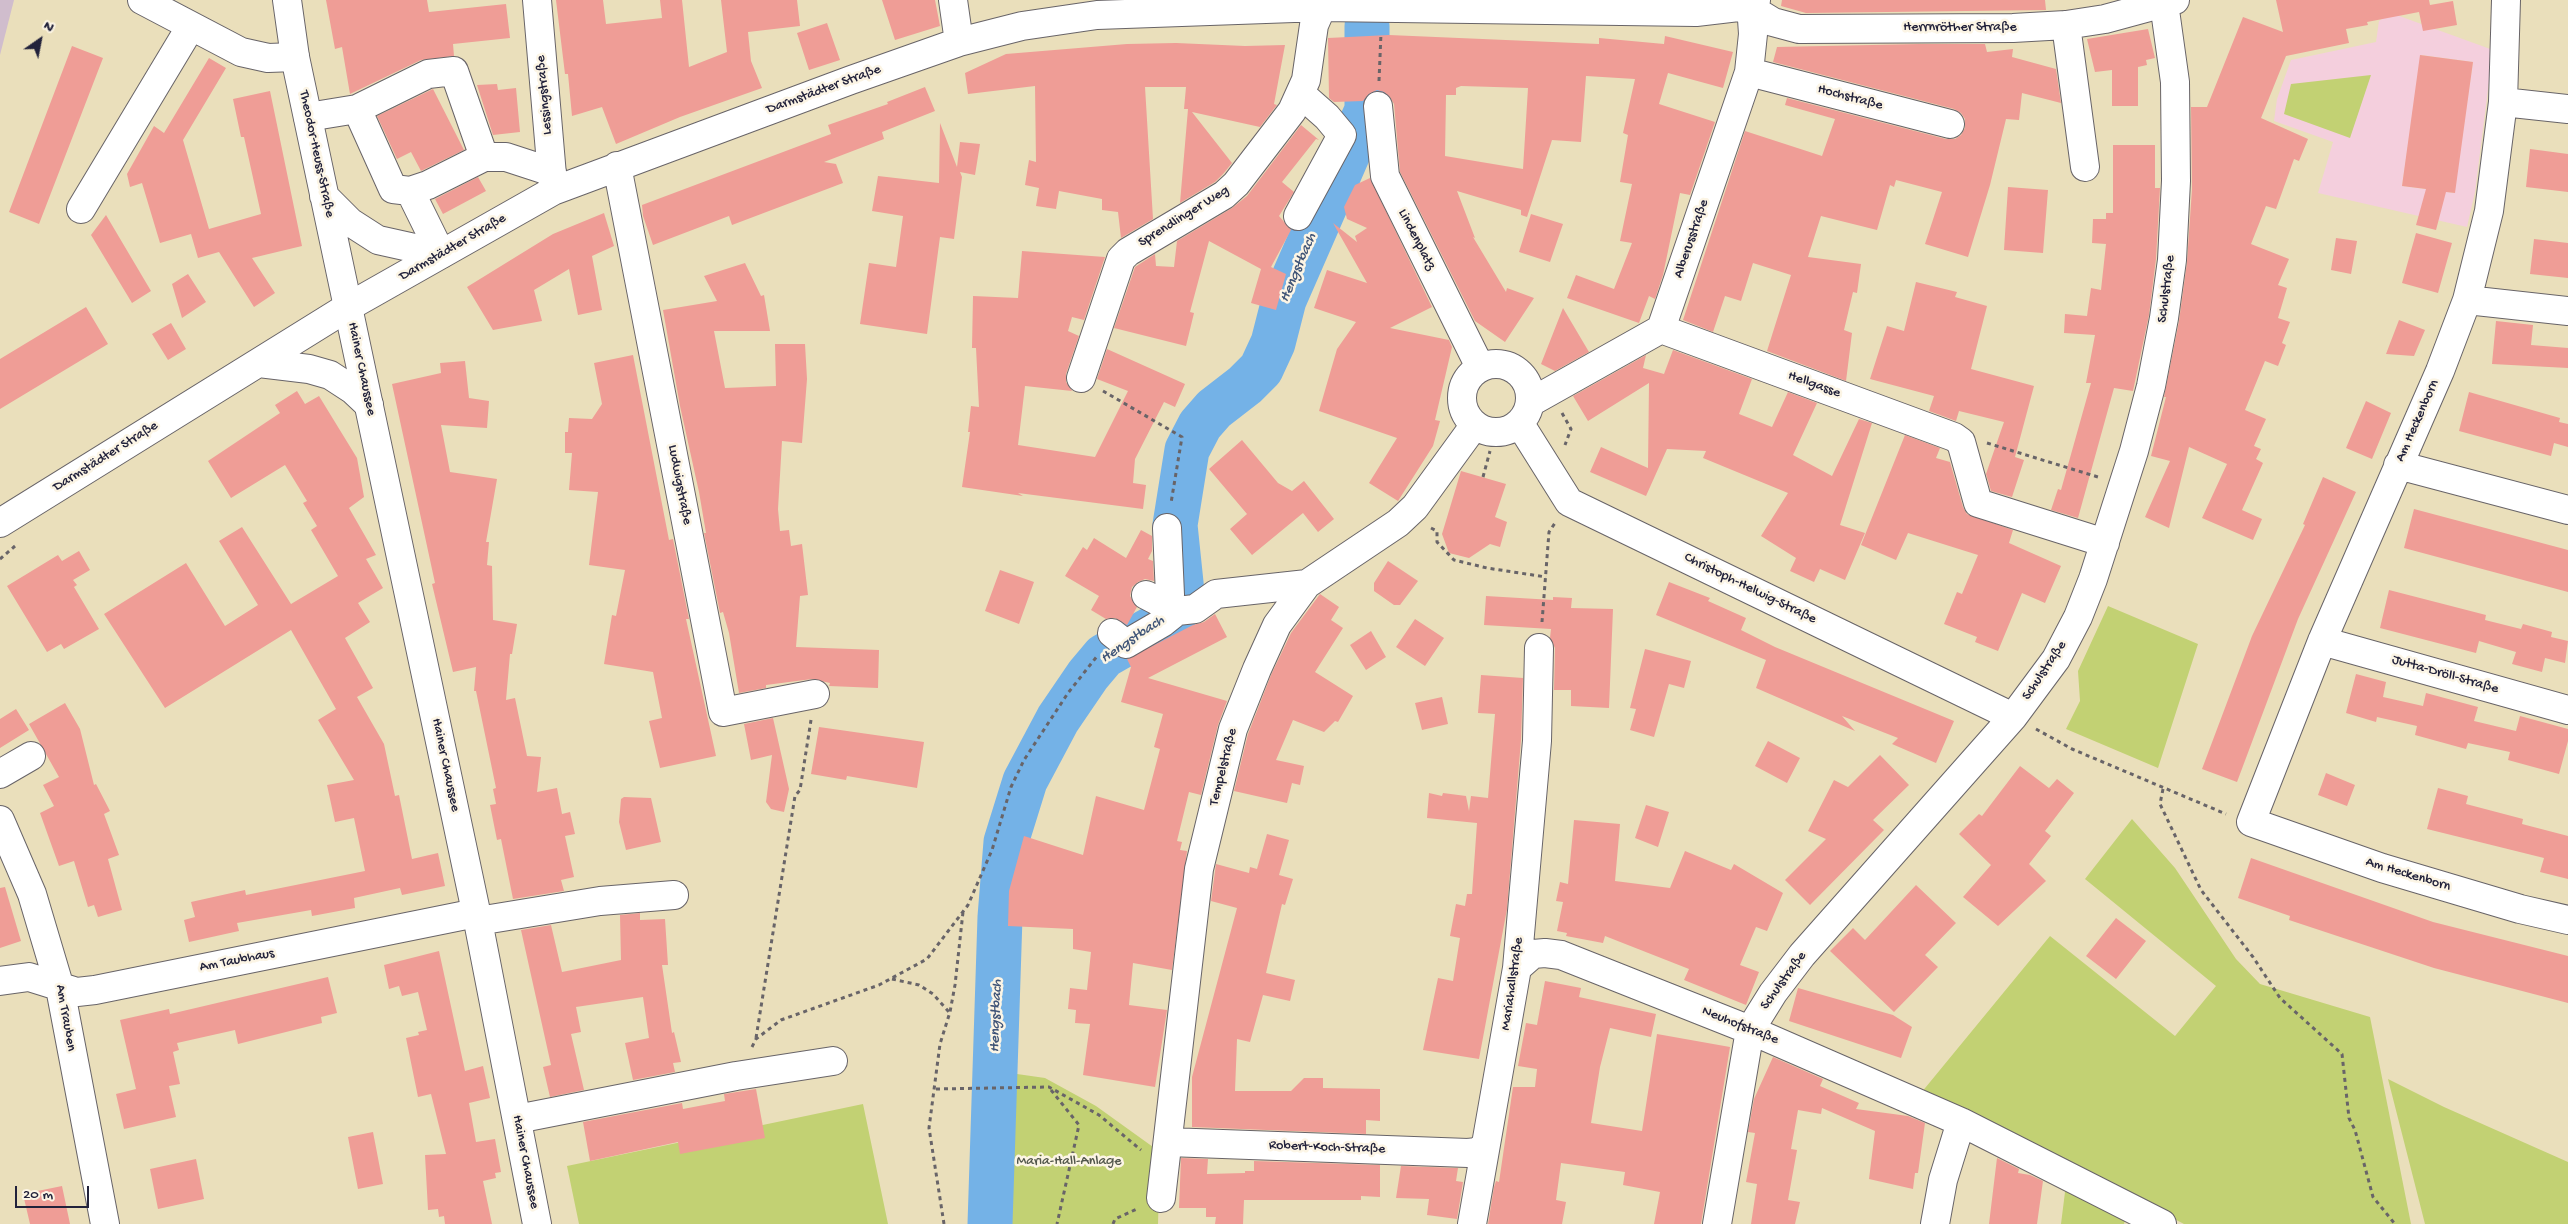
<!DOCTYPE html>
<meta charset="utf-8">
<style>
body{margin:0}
#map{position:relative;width:2568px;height:1224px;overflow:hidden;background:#eadfbb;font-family:"Gochi Hand",sans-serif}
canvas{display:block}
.north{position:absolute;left:15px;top:15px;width:50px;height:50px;-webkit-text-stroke:4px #fcf5e5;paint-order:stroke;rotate:33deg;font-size:14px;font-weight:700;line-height:20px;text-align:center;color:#22223b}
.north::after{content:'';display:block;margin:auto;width:18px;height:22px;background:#22223b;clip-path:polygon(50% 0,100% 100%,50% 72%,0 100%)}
.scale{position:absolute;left:15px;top:1186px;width:74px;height:22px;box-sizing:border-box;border:2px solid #22223b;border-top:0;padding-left:6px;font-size:15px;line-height:18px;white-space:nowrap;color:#22223b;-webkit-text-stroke:4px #fcf5e5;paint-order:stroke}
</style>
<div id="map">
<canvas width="2568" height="1224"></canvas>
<div class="north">N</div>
<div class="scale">20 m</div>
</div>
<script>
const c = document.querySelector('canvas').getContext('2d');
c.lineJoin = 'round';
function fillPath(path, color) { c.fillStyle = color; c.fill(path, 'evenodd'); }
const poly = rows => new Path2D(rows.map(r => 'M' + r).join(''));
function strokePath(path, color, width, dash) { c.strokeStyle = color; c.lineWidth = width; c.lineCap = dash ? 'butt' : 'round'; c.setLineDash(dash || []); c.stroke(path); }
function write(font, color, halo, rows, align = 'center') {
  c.font = font + ' "Gochi Hand",sans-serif'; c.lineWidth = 5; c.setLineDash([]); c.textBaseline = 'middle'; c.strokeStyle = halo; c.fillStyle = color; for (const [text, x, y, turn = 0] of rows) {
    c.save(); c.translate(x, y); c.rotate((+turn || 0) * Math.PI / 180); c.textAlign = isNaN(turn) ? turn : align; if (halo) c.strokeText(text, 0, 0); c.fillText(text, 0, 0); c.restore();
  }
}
fillPath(poly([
 [2391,13,2493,50,2475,192,2467,227,2318,193,2333,142,2274,121,2277,99,2291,60,2376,42,2379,21],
 [2421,55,2473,62,2454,193,2402,186]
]), '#f4cfdd');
fillPath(poly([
 [0,0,14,0,0,55]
]), '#d0bdcd');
fillPath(poly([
 [2371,75,2350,138,2284,114,2291,84],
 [2108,606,2198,644,2158,768,2066,729,2080,701,2078,671],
 [2132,819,2175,868,2236,959,2260,984,2370,1017,2411,1224,2184,1224,2055,1157,1921,1093,2050,936,2175,1036,2216,986,2085,879],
 [1003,1072,1045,1078,1096,1106,1160,1152,1158,1224,1010,1224],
 [2388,1079,2444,1107,2568,1162,2568,1224,2425,1224],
 [863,1104,888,1224,579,1224,567,1166],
 [2066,1184,2126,1216,2124,1224,2061,1224]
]), '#c2d173');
strokePath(poly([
 [1365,12,1367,26]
]), '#74b2e7', 8);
strokePath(poly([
 [990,1224,1000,917,1006,842,1025,781,1058,719,1088,675,1104,656,1162,623,1177,611,1183,602,1175,525,1187,450,1200,425,1214,409,1245,385,1261,369,1273,343,1284,300,1367,110,1367,26]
]), '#74b2e7', 45);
fillPath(poly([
 [326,0,427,0,429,12,506,4,510,38,453,44,454,56,421,60,350,94,342,47,335,49],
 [556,0,603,0,606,24,662,18,660,0,682,0,689,67,727,52,721,0,797,0,800,26,748,32,751,61,762,88,680,117,616,144,602,107,572,116,568,74,565,74],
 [882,0,935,0,940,26,895,40],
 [1782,0,2045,0,2046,10,1806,13,1781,6],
 [2276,0,2429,0,2430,5,2453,1,2457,25,2423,31,2419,12,2367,22,2368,25,2346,29,2349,43,2286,56,2261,118,2308,139,2299,161,2294,159,2276,209,2266,206,2251,244,2289,259,2278,285,2287,288,2278,318,2290,322,2282,343,2286,345,2278,366,2265,361,2245,410,2266,419,2254,446,2261,449,2256,459,2263,463,2242,510,2262,519,2253,540,2202,518,2227,464,2189,447,2169,528,2145,517,2170,461,2151,456,2166,397,2164,397,2179,321,2187,262,2192,189,2191,107,2207,107,2243,17,2283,32],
 [827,23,840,60,809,70,797,33],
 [2148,29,2155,58,2146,60,2147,65,2138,67,2138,106,2112,106,2112,70,2095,72,2087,39],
 [1389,35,1599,44,1599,38,1664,44,1665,36,1733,52,1723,88,1668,73,1659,104,1715,122,1690,195,1680,193,1663,275,1655,299,1649,296,1639,323,1567,298,1576,275,1614,289,1632,243,1620,241,1632,184,1620,182,1628,135,1623,133,1635,79,1586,76,1581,142,1552,140,1527,217,1521,215,1521,210,1457,191,1475,238,1473,237,1506,292,1507,288,1534,298,1505,342,1475,321,1400,172,1394,104,1390,97,1384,92,1377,90,1369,94,1363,101,1334,102,1329,98,1328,38],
 [1461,86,1528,88,1523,169,1445,156,1446,95,1456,95,1456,88],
 [1176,43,1245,46,1285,45,1274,104,1277,105,1260,127,1192,112,1232,163,1224,173,1215,182,1180,203,1188,109,1184,109,1186,87,1145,87,1153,219,1121,238,1118,212,1102,210,1102,199,1059,191,1056,209,1036,206,1039,188,1025,185,1029,160,1036,162,1035,86,968,94,965,73,1006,54,1127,44],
 [1919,44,1985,44,1987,52,2013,49,2012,57,2056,69,2061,103,2022,93,2019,120,2006,119,1990,185,1968,257,1925,244,1942,192,1896,180,1894,187,1890,185,1877,230,1821,216,1808,257,1861,264,1857,293,1853,292,1844,330,1852,333,1846,381,1767,351,1791,275,1753,263,1741,301,1725,296,1713,332,1683,320,1745,131,1822,156,1835,119,1785,105,1787,98,1946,139,1955,139,1961,135,1965,128,1965,119,1961,113,1954,109,1773,62,1777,47],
 [72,46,103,58,39,224,9,212],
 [2420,55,2473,62,2455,193,2446,192,2436,230,2416,225,2426,189,2402,186],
 [209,58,226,68,183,140,209,229,261,214,244,137,241,137,233,99,270,91,302,246,252,258,275,293,254,307,219,252,198,258,191,234,160,243,142,183,130,187,127,174,154,126,164,133],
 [497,84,498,90,516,88,520,132,493,135,477,85],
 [925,87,935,111,882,132,884,139,824,162,836,164,843,183,732,225,729,216,653,245,643,216,642,205,831,134,828,125,888,104,887,102],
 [433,89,464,150,421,171,411,152,397,159,377,116],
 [940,123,957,167,960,142,980,144,975,175,960,172,962,177,954,239,940,237,927,334,860,324,869,263,896,267,903,216,872,211,878,176,939,183],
 [1301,125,1319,140,1316,139,1282,182,1294,192,1279,216,1291,230,1271,267,1286,274,1276,310,1251,303,1261,269,1209,241,1190,312,1194,313,1186,346,1114,328,1135,267,1155,254,1156,266,1174,267,1177,241,1232,208,1247,196],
 [2113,145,2155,145,2155,188,2160,188,2156,259,2149,315,2133,391,2114,388,2078,518,2051,510,2058,489,2061,490,2091,383,2086,383,2095,335,2064,333,2065,314,2087,316,2091,288,2101,290,2106,244,2092,243,2093,219,2106,219,2106,213,2113,213],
 [2530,149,2568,154,2568,192,2526,187],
 [478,177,486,191,443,214,435,199],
 [1370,178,1432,307,1390,328,1449,340,1452,347,1435,420,1440,421,1433,446,1398,501,1369,483,1397,438,1319,411,1337,349,1356,322,1314,308,1327,270,1367,283,1333,223,1357,242,1355,236,1367,228,1347,219,1344,207,1355,185],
 [2008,187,2048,190,2043,253,2004,250],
 [604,213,614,246,592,256,602,310,578,315,569,269,534,290,542,321,493,330,467,287,553,234],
 [1531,214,1563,224,1550,262,1519,252],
 [106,215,151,291,132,303,91,235],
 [2416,233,2452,243,2438,293,2402,283],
 [2336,238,2357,241,2351,274,2331,270],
 [2534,239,2568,243,2568,278,2530,274],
 [1022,251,1105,257,1084,320,1072,317,1068,331,1079,336,1066,374,1066,382,1072,391,1025,386,1018,445,1095,457,1128,391,1097,379,1107,349,1185,384,1175,407,1164,402,1135,459,1133,483,1146,485,1143,509,1018,493,1023,496,962,487,970,432,968,432,971,406,979,407,976,348,972,348,973,296,1018,298],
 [745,263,761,296,764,295,770,331,714,331,725,388,776,386,775,344,805,344,807,379,802,443,782,441,778,509,780,531,789,530,791,546,802,544,808,595,800,596,796,647,879,650,878,688,829,686,830,683,812,679,766,685,766,688,739,693,729,633,723,612,720,613,704,533,706,533,699,492,680,406,663,310,717,301,704,276],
 [188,274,206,302,182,318,172,284],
 [1916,282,1957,292,1955,297,1987,306,1971,369,2034,386,2015,457,2024,460,2012,497,1991,491,1986,474,2004,422,1959,411,1956,421,1929,411,1934,396,1870,379,1887,326,1904,331],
 [86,307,108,344,0,409,0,359],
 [1563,308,1589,352,1555,371,1541,364],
 [2399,320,2425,330,2414,356,2386,354],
 [2496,321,2533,325,2531,345,2568,348,2568,368,2492,364],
 [171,323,186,349,168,360,152,334],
 [1673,350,1752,379,1739,414,1772,427,1788,392,1817,403,1793,455,1832,476,1859,419,1872,423,1840,525,1865,533,1845,580,1820,569,1814,582,1790,571,1796,558,1761,536,1788,493,1703,458,1706,451,1667,449,1646,496,1590,472,1601,447,1648,468,1649,383,1588,421,1573,396,1646,355,1643,368,1664,374],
 [633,355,669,540,673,539,689,619,686,619,716,756,660,768,649,721,662,718,653,672,604,664,612,615,616,616,625,570,589,565,598,492,569,490,572,453,565,453,565,432,568,432,569,418,592,419,602,404,594,363],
 [465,361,469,398,489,401,487,428,441,425,450,472,497,479,486,542,489,542,487,565,492,566,493,620,517,624,512,654,510,654,506,700,515,698,527,756,541,757,537,792,557,788,562,814,570,812,575,834,565,836,574,877,561,880,564,891,513,899,501,839,497,840,490,805,496,804,493,789,496,788,476,691,474,691,476,667,453,672,432,584,435,583,392,384,441,373,440,363],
 [297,391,305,404,319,396,357,458,364,497,349,508,376,555,366,559,383,588,358,603,370,622,345,638,373,688,357,697,384,744,395,796,399,795,412,859,438,853,445,886,402,895,400,888,354,898,355,908,312,916,311,910,237,923,239,931,189,942,184,920,195,917,191,902,245,890,246,895,365,871,354,818,335,822,327,785,354,780,318,720,336,709,291,630,165,708,104,614,186,563,225,626,258,605,219,541,242,527,291,604,338,576,311,530,317,526,303,503,307,501,285,465,231,498,208,461,280,413,275,405],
 [2469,392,2560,418,2559,422,2568,424,2568,447,2554,443,2551,456,2459,431],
 [2366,401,2391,413,2372,459,2346,448],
 [1905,435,1940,448,1936,458,1950,462,1963,507,1967,514,2013,530,2009,543,2061,566,2045,603,2022,593,1998,651,1975,642,1977,637,1944,624,1957,592,1962,594,1978,555,1908,533,1896,560,1861,545],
 [1242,440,1278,483,1292,491,1304,481,1334,519,1318,532,1303,513,1252,555,1230,529,1247,514,1209,469],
 [1461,471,1506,484,1495,517,1507,522,1500,547,1490,544,1469,558,1449,553,1442,534],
 [2323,477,2356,492,2298,619,2237,782,2202,769,2252,636,2305,525,2303,524],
 [2414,509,2568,550,2568,592,2404,548],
 [1141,530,1152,536,1152,551,1148,559,1153,561,1154,581,1145,579,1138,582,1132,587,1130,596,1137,607,1127,625,1115,618,1106,619,1091,610,1099,596,1065,576,1083,547,1087,550,1094,538,1126,558],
 [79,551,90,570,73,580,77,585,74,587,99,629,64,649,61,644,47,652,7,586,58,555,62,561],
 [1388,561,1418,581,1400,605,1394,605,1374,591,1374,583],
 [1000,570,1034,582,1019,624,985,611],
 [1669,582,1710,598,1708,601,1746,618,1741,630,1775,647,1954,721,1936,763,1892,744,1898,738,1842,716,1855,731,1756,688,1766,660,1656,615],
 [2389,590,2486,615,2485,620,2521,629,2523,624,2552,632,2551,637,2568,641,2565,663,2545,658,2542,672,2512,664,2516,652,2479,641,2476,653,2380,628],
 [1320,594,1339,607,1331,620,1343,628,1315,672,1353,696,1338,722,1335,721,1324,732,1293,720,1276,760,1304,766,1300,785,1292,783,1287,803,1234,791,1248,734,1271,675,1291,633],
 [1486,596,1553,600,1553,597,1572,598,1571,608,1613,609,1609,708,1571,706,1571,690,1554,690,1555,648,1550,638,1551,629,1484,625],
 [1215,614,1227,637,1148,678,1227,701,1218,725,1201,795,1189,792,1177,841,1182,842,1180,850,1187,851,1172,970,1133,963,1129,1005,1167,1010,1155,1087,1083,1075,1090,1024,1075,1023,1076,1010,1068,1009,1070,988,1087,990,1091,952,1073,949,1073,929,1008,926,1009,891,1024,836,1083,855,1096,796,1144,810,1160,749,1154,747,1163,714,1121,702,1131,667,1127,659,1193,625,1204,622],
 [1415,619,1444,638,1425,666,1396,647],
 [1371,631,1386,657,1366,670,1350,645],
 [1645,649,1691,661,1684,688,1669,684,1654,737,1630,730,1636,709,1630,708],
 [2356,674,2386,682,2383,697,2423,706,2426,693,2478,707,2474,721,2516,731,2520,716,2568,729,2568,741,2559,774,2508,760,2510,752,2468,743,2466,749,2415,735,2417,726,2377,717,2376,722,2346,713],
 [1481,675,1523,678,1521,740,1507,909,1479,1059,1423,1050,1438,978,1453,981,1460,938,1450,936,1456,904,1465,906,1467,894,1472,894,1477,823,1427,818,1429,793,1442,796,1443,793,1466,796,1469,811,1471,796,1488,798,1495,714,1478,713],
 [1442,697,1448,724,1422,730,1415,703],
 [65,703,80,729,94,785,96,784,110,811,104,814,119,855,108,859,122,910,98,917,94,905,88,907,74,861,59,866,40,813,54,806,43,785,59,777,29,724],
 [16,709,29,730,0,748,0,719],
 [773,718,789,789,784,812,771,809,766,802,772,755,751,760,744,724],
 [819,727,924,742,917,788,847,776,846,780,811,774],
 [1768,741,1800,758,1787,783,1755,766],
 [1880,755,1909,785,1873,820,1884,830,1810,905,1785,880,1826,839,1808,831,1834,780,1848,787],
 [2020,766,2049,788,2057,779,2074,793,2045,831,2051,836,2029,864,2046,881,1998,926,1963,897,1991,865,1959,834,1979,814,1982,816],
 [2326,773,2355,785,2347,806,2318,795],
 [2438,788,2468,796,2466,804,2523,819,2522,824,2568,836,2568,879,2540,872,2544,858,2427,829],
 [624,797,651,798,661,842,626,850,619,822,621,799],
 [1646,805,1669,812,1658,847,1635,838],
 [1574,820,1620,824,1615,881,1670,888,1685,851,1731,870,1734,864,1783,893,1767,931,1756,927,1740,965,1759,972,1746,1005,1684,980,1689,969,1605,936,1603,943,1566,936,1567,933,1557,931,1563,902,1556,901,1560,882,1568,884],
 [1267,834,1289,840,1279,875,1293,879,1285,905,1282,904,1266,973,1295,980,1290,1001,1263,995,1250,1042,1237,1039,1235,1091,1291,1091,1304,1078,1323,1078,1323,1088,1380,1089,1380,1121,1366,1120,1366,1134,1192,1127,1192,1077,1237,908,1211,901,1216,864,1249,873,1250,867,1257,869],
 [2251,858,2433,922,2568,956,2568,1003,2434,968,2289,920,2290,916,2238,898],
 [1916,885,1956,923,1925,955,1938,967,1894,1012,1830,951,1853,928,1865,940],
 [5,887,21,941,0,948,0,888],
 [640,913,640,920,665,919,668,965,662,965,672,1033,674,1032,681,1062,673,1063,675,1072,633,1080,625,1043,649,1038,643,997,576,1007,581,1032,571,1034,584,1090,550,1097,543,1067,551,1065,521,930,551,925,562,972,621,960,620,915],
 [2116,918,2146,941,2116,979,2086,956],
 [439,951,465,1071,483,1066,490,1098,469,1103,476,1142,495,1139,501,1172,495,1173,496,1178,483,1181,492,1224,445,1224,444,1216,439,1217,438,1209,428,1210,425,1155,446,1154,431,1094,418,1097,406,1038,419,1035,418,1032,427,1030,418,992,402,996,399,986,389,989,384,965],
 [328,977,337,1013,321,1017,322,1023,238,1044,235,1030,177,1043,179,1050,173,1052,180,1084,169,1086,176,1117,124,1129,116,1094,136,1089,120,1020,169,1009,170,1014],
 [1545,981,1581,988,1579,997,1656,1014,1651,1037,1610,1028,1600,1067,1591,1123,1642,1131,1657,1034,1730,1047,1701,1224,1654,1224,1660,1192,1623,1185,1625,1172,1561,1163,1556,1200,1566,1202,1562,1224,1488,1224,1494,1187,1496,1181,1499,1182,1513,1087,1535,1087,1537,1069,1518,1066,1526,1023,1537,1025],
 [1798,988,1893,1015,1912,1027,1901,1058,1789,1021],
 [1773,1057,1823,1079,1820,1086,1859,1103,1856,1109,1908,1116,1925,1123,1918,1173,1915,1173,1913,1189,1869,1179,1875,1131,1822,1108,1821,1114,1798,1110,1791,1149,1797,1150,1788,1200,1800,1202,1795,1224,1751,1224,1757,1184,1746,1182,1755,1133,1748,1132,1754,1099],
 [756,1089,765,1138,680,1154,678,1142,590,1161,583,1122,682,1103,683,1109,725,1101,724,1094],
 [373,1132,383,1184,358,1189,348,1137],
 [1181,1158,1208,1159,1207,1174,1245,1173,1245,1171,1254,1171,1254,1161,1380,1165,1380,1197,1361,1196,1361,1200,1244,1200,1243,1224,1215,1224,1216,1217,1206,1217,1206,1208,1179,1208],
 [1997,1158,2019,1169,2018,1173,2030,1175,2043,1181,2037,1224,1989,1224],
 [196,1159,204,1199,158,1209,150,1169],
 [1401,1166,1458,1168,1456,1181,1463,1182,1457,1219,1427,1215,1429,1199,1396,1198],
 [62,1186,70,1224,30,1224,23,1194]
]), '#ef9d96');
const minor = poly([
 [142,0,241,52,268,58,295,57],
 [537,0,553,187],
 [953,0,959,42],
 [2506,0,2503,102,2489,211,2467,300,2440,371,2322,641,2251,822,2382,868,2520,909,2568,920],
 [1747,6,1773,22,1799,29,2013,28,2066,25,2105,19,2175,0],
 [2066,25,2085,167],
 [1749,72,1950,124],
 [2503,102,2568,109],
 [1378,106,1385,176,1480,367],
 [357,109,393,189,410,191,428,185,484,157,506,157,552,172],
 [308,117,357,109,428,74,454,71,484,157],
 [617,166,723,712,815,694],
 [410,191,441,254],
 [81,209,191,26],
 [1298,216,1342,135,1327,117,1301,94],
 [2467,300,2568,311],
 [1661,329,1954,437,1961,442,1978,503,2105,543],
 '1462 398a34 34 0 1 1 68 0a34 34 0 1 1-68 0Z',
 [1081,378,1121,259,1128,252,1224,195,1236,184,1292,111,1306,80,1314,25,1325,0],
 [1531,402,1661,329,1749,72,1753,34,1752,19,1747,6],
 [1520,424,1569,502,2013,717],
 [2398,465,2568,510],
 [1167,528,1170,595],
 [1146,595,1177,611,1195,609,1216,594,1307,584],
 [1112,633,1126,644,1162,623,1177,611],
 [2322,641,2568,710],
 [0,774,31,756],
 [0,820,32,894,60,988,105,1224],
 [478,921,600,901,674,895],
 [1517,968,1533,954,1545,953,1561,955,1750,1030,1961,1122,2162,1224],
 [0,981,29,977,77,992,95,990,476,913],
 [517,1119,736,1076,833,1061],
 [1168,1142,1468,1153,1477,1152,1484,1147],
 [1161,1198,1199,869,1233,729,1257,669,1277,625,1307,584,1398,523,1415,507,1474,426],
 [537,1224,478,921,348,307,553,191,851,80,959,42,1022,26,1097,15,1322,7,1696,12,1747,6,1756,0],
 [1472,1224,1517,968,1537,741,1539,648],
 [1717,1224,1750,1030,1773,993,1802,955,2013,717,2056,659,2078,617,2093,579,2134,451,2151,386,2164,318,2172,260,2176,181,2175,82,2164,3],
 [1935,1224,1943,1180,1961,1122]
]);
const major = poly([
 [324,196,350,222,378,240,441,254],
 [259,363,309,369,330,375,353,390,369,405],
 [0,523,348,307,295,57,287,0]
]);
strokePath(minor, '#686468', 30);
strokePath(major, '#686468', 30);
strokePath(poly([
 [1379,81,1381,33],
 [1103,391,1182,437,1171,503],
 [1562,413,1571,429,1565,445],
 [1987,443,2098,477],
 [1483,477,1490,451],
 [1431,528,1437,531,1437,542,1454,560,1487,568,1546,577],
 [0,559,15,546],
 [1542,622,1549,532,1555,523],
 [2036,729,2072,749,2226,814],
 [2163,789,2160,804,2201,890,2253,957,2280,998,2342,1054,2349,1118,2355,1130,2373,1197,2395,1224],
 [892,979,919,985,933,994,949,1012],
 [756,1038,795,796,800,790,811,720],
 [752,1047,756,1039,781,1020,879,985,927,959,968,905,992,850,1011,787,1024,760,1068,693,1098,655],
 [936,1089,1049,1087,1099,1115,1141,1150],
 [1051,1090,1079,1125,1057,1224],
 [944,1224,929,1128,940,1044,950,1012,955,985,963,912],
 [1113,1224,1115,1219,1139,1208]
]), '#686468', 3, [4, 4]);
strokePath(minor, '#fff', 28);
strokePath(major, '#fff', 28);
write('14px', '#22223b', '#fcf5e5', [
 ["Herrnröther Straße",1960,28],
 ["Darmstädter Straße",824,90,-20],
 ["Lessingstraße",545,95,-95],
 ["Hochstraße",1850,98,15],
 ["Theodor-Heuss-Straße",316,154,78],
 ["Sprendlinger Weg",1184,217,-32],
 ["Alberusstraße",1692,239,-71],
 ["Lindenplatz",1416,240,63],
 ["Darmstädter Straße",453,248,-30],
 ["Schulstraße",2167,289,-83],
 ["Hainer Chaussee",361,369,78],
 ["Hellgasse",1814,385,20],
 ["Am Heckenborn",2418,421,-66],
 ["Darmstädter Straße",106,457,-32],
 ["Ludwigstraße",679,485,79],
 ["Christoph-Helwig-Straße",1750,589,26],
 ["Schulstraße",2045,671,-56],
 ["Jutta-Dröll-Straße",2445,675,16],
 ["Hainer Chaussee",445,765,78],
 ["Tempelstraße",1224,767,-76],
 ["Am Heckenborn",2408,875,17],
 ["Am Taubhaus",237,961,-11],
 ["Schulstraße",1784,981,-54],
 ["Mariahallstraße",1513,984,-82],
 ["Am Trauben",65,1018,80],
 ["Neuhofstraße",1740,1026,22],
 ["Robert-Koch-Straße",1327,1148,2],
 ["Hainer Chaussee",525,1162,79]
]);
write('14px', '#52574c', '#fcf5e5', [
 ["Maria-Hall-Anlage",1069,1162]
]);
write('italic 15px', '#3f5477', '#fcf5e5', [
 ["Hengstbach",1299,268,-67],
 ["Hengstbach",1133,640,-34],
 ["Hengstbach",997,1016,-88]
]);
</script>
